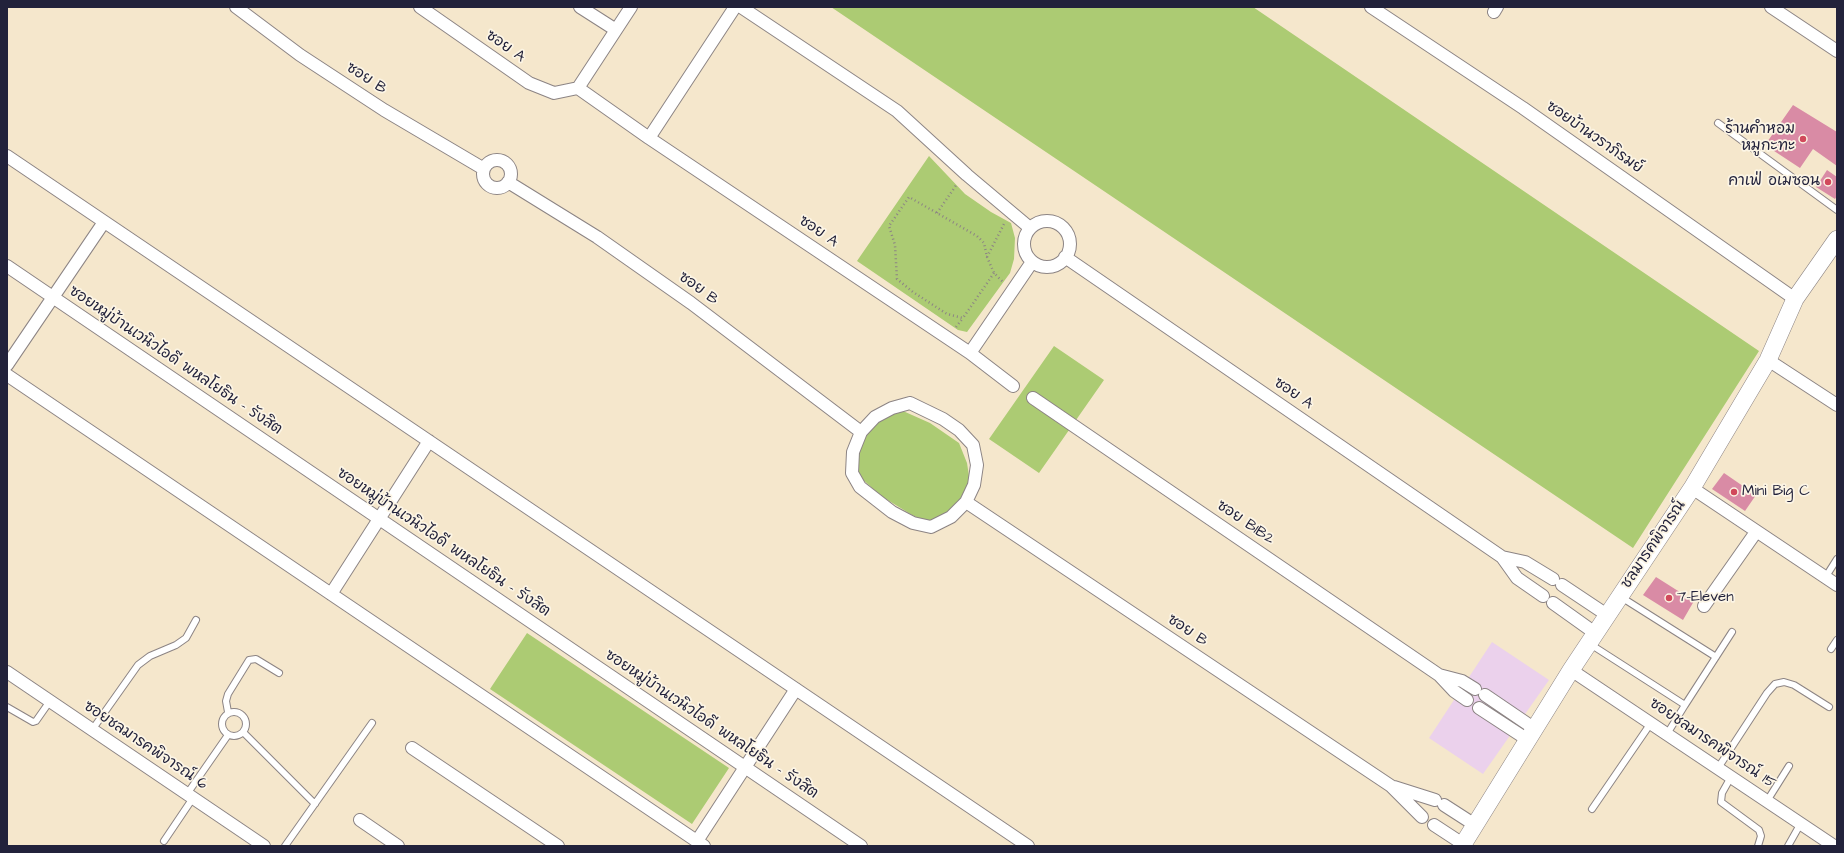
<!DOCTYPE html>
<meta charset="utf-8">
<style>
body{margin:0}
#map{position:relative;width:1844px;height:853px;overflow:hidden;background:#f5e7cc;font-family:"Architects Daughter",sans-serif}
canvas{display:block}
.frame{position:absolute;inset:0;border:8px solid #22223b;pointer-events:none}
</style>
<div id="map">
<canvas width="1844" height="853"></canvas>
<div class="frame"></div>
</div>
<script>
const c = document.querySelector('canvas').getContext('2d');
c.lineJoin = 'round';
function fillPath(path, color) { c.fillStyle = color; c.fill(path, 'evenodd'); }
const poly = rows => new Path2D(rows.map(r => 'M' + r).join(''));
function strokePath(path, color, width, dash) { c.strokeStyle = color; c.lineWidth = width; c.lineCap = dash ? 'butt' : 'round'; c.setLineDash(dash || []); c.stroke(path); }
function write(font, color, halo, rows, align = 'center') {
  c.font = font + ' "Architects Daughter","Playpen Sans Thai",sans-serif'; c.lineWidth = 3.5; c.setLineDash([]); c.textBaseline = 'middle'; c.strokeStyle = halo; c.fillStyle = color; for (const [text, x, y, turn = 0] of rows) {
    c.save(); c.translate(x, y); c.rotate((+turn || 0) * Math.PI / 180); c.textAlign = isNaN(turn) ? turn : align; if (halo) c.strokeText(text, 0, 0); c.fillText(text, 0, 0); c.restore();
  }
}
fillPath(poly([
 [1492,642,1549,680,1483,774,1429,738]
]), '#ebd1ec');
fillPath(poly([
 [831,7,1253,7,1759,351,1633,548],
 [929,156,965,194,991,212,1011,223,1015,238,1014,259,1010,273,967,332,958,330,857,261],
 [1054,346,1104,380,1039,473,989,439],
 [903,411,930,423,959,443,967,463,969,476,967,495,954,510,929,523,912,515,881,496,860,477,857,466,858,450,865,432,882,416],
 [527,633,729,768,692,824,490,689]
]), '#accb73');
fillPath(poly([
 [1793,105,1837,132,1837,166,1813,149,1800,168,1765,145],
 [1827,170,1837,177,1837,196,1835,199,1816,187],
 [1724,473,1756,495,1745,511,1712,489],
 [1656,577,1694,601,1683,620,1643,595]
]), '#d98ba5');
const lane = poly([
 [1718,123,1837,210],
 [1825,578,1837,559],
 [1621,597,1716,657],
 [1590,644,1685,705,1667,734],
 [1831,649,1837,640],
 [1685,705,1732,632],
 [7,707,33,722,36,721,50,701],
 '222 724a12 12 0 1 1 24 0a12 12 0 1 1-24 0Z',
 [228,712,226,701,228,694,249,660,256,659,279,673],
 [92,730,138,665,150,656,176,645,186,638,196,620],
 [243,732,315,804],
 [1718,768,1767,693,1775,684,1784,682,1794,685,1829,707],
 [1731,777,1722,793,1721,802,1759,830,1761,836,1758,846],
 [187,794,228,735],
 [1767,801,1789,766],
 [1592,809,1651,723],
 [164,841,193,798],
 [285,846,372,723],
 [1788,846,1801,823]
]);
const street = poly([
 [236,7,300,55,384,110,484,169],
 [420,7,529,83,554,93,578,88,649,138,970,353,1013,386],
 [580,7,616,30],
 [741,7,897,111,967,175,1030,228],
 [1371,7,1523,108,1795,299],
 [1771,7,1837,51],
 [1494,12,1497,7],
 [578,88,631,7],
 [649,138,735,7],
 [7,156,1028,846],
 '483 174a14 14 0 1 1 28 0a14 14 0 1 1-28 0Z',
 [508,182,597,237,691,303,861,432],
 '1024 244a23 23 0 1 1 46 0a23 23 0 1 1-46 0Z',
 [1065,257,1502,557,1517,578,1543,596],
 [7,266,861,846],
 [970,353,1032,262],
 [1768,360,1837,405],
 [7,365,104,222],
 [7,375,704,846],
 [1033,398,1439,675,1454,691,1467,700],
 [910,403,943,419,959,430,973,445,977,465,974,485,966,502,951,517,931,527,913,523,892,512,860,487,852,473,853,452,861,432,875,417,892,408,910,403],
 [1692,488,1837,585],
 [966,502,1391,786,1422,817],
 [1502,557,1525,562,1553,579],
 [1562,585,1607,615],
 [331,594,429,441],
 [1553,603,1595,633],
 [1704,606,1756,532],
 [1571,670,1834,846],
 [7,672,264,846],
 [1439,675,1462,681,1475,689],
 [1485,695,1535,729],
 [1479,708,1528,740],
 [412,748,558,846],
 [1394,787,1435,800],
 [1444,805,1475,825],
 [360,820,398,846],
 [1434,825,1463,844],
 [697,841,796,689]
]);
const secondary = poly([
 [1462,846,1571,670,1692,488,1768,360,1795,299,1837,239]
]);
strokePath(lane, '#8c8484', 8);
strokePath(street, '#8c8484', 14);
strokePath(secondary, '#8c8484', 18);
strokePath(poly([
 [937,213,957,184],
 [987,257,1004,224],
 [994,273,963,318,947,314,913,292,897,279,895,245,889,226,909,197,977,236,984,243,987,257,994,273,1003,282],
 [956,327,963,318]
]), '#8c8484', 2.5, [1, 3]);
strokePath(lane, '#fff', 6);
strokePath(street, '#fff', 12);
strokePath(secondary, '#fff', 17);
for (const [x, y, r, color] of [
 [1803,139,4,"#d1495b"],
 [1828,182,4,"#d1495b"],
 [1734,492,4,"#d1495b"],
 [1669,598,4,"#d1495b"]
]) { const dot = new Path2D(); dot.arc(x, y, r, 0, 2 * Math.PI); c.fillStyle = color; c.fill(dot); strokePath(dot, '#fcf5e5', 1.5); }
write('15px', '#22223b', '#fcf5e5', [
 ["ซอย A",505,47,35],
 ["ซอย B",366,79,33],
 ["ซอยบ้านวราภิรมย์",1594,138,35],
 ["ซอย A",818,232,34],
 ["ซอย B",698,289,36],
 ["ซอยหมู่บ้านเวนิวไอดี พหลโยธิน – รังสิต",175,361,34],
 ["ซอย A",1293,394,34],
 ["ซอย B1B2",1245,523,34],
 ["ซอยหมู่บ้านเวนิวไอดี พหลโยธิน – รังสิต",443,543,34],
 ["ชลมารคพิจารณ์",1654,545,-56],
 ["ซอย B",1187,631,34],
 ["ซอยหมู่บ้านเวนิวไอดี พหลโยธิน – รังสิต",711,725,34],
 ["ซอยชลมารคพิจารณ์ 15",1712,744,34],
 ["ซอยชลมารคพิจารณ์ 6",145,746,34]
]);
write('15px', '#22223b', '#fcf5e5', [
 ["ร้านคำหอม",1795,130],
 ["หมูกะทะ",1795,147],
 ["คาเฟ่ อเมซอน",1820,182],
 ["Mini Big C",1742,492,"left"],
 ["7-Eleven",1677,598,"left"]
], 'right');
</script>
